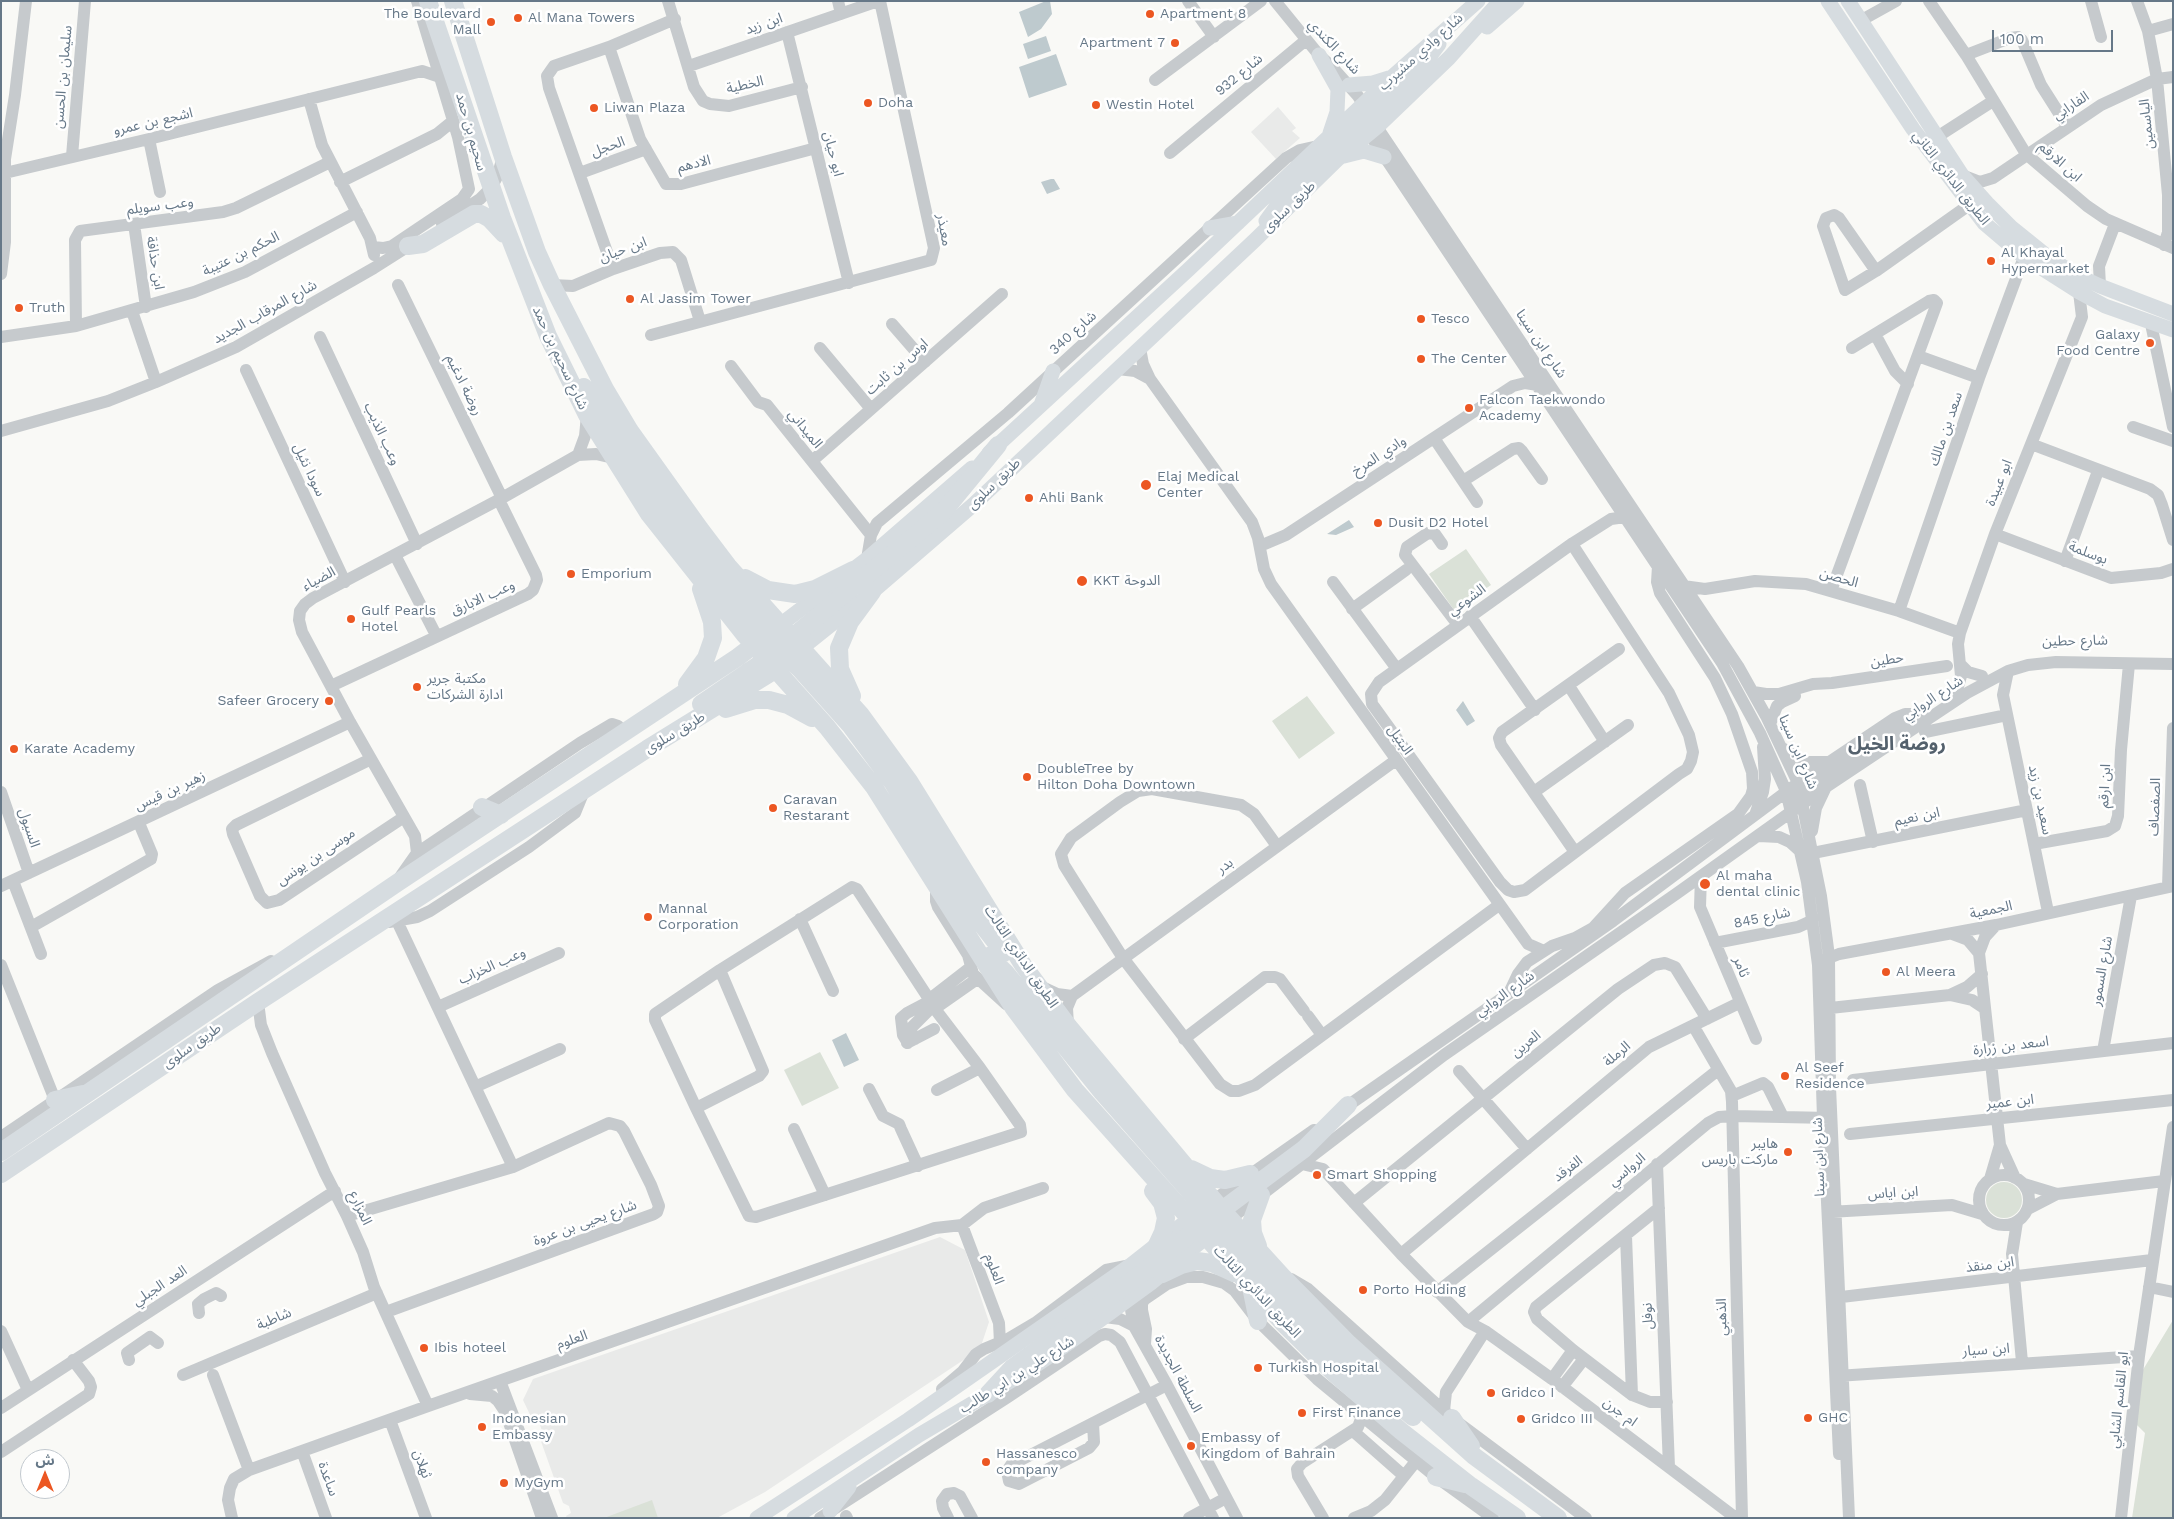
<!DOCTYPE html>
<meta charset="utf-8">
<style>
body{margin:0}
#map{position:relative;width:2174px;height:1519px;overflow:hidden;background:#f9f9f6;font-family:"Work Sans","Noto Sans Arabic",sans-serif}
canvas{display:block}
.frame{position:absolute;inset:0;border:2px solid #667888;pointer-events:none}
.north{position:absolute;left:20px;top:1449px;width:50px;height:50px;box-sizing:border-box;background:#fff;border:1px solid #c2c9cf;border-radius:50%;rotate:0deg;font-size:14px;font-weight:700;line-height:20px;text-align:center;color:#667888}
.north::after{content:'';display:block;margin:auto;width:18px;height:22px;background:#ec5722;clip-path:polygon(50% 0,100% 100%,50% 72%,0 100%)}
.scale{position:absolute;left:1992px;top:30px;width:121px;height:22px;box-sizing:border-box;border:2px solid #667888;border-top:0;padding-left:6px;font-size:15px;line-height:18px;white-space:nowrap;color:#667888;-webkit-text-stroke:4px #fff;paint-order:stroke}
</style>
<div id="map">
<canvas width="2174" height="1519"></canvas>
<div class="frame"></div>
<div class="north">ش</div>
<div class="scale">100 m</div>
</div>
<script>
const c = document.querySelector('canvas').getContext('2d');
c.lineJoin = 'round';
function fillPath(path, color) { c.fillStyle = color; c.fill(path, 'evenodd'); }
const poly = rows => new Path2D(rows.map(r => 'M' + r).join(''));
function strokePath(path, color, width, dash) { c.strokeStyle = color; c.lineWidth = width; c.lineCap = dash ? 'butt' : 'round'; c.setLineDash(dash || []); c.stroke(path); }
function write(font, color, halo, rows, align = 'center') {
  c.font = font + ' "Work Sans","Noto Sans Arabic",sans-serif'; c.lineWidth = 5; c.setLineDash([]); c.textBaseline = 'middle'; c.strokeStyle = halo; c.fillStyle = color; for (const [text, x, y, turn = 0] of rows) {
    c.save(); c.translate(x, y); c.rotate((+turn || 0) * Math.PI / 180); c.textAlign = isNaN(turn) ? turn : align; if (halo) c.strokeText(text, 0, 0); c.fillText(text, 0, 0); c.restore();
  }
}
fillPath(poly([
 [1278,107,1296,128,1292,131,1300,138,1276,159,1251,132],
 [940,1237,965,1250,989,1322,980,1349,765,1492,717,1518,567,1518,566,1516,571,1513,569,1506,563,1503,538,1433,542,1431,539,1422,534,1423,523,1400,533,1379]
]), '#e9eae9');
fillPath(poly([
 [1466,549,1491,585,1454,610,1429,574],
 [1307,696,1335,733,1299,759,1272,721],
 [820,1052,839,1088,802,1106,784,1070],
 '1986 1200a18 18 0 1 1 36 0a18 18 0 1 1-36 0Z',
 [2173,1320,2173,1518,2132,1518,2145,1433,2136,1424,2141,1373],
 [652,1500,658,1518,604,1518]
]), '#dae1d7');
fillPath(poly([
 [1046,1,1050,1,1052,14,1041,29,1028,37,1019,12],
 [1046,36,1051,51,1028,59,1023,44],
 [1056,54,1067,85,1029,98,1019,67],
 [1051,179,1054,179,1060,189,1047,194,1041,182],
 [1349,520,1354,527,1336,535,1327,534],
 [1463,701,1475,721,1467,726,1456,710],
 [846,1033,859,1060,844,1067,832,1040]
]), '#becace');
strokePath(poly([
 [668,1,694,87,703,101,710,104,729,106,802,87],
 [838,1,841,14],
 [1188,1,1214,37],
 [1275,1,1319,55,1333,68,1358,96,1381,133,1738,666,1766,716,1798,783,1821,896,1829,956,1830,1087,1849,1518],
 [1929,1,1966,55,2026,154,2087,206,2106,219,2173,248],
 [2091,1,2101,37],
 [2137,1,2148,31,2157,79,2168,195,2168,232,2164,245],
 [1860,21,1896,1],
 [2148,31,2173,24],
 [787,32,849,283],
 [609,47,640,139,666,184,681,184,816,148],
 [1966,55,2010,38,2018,37,2022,40,2041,85,2067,126],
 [689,66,878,1],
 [1155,80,1261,1],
 [309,99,322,145,370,238,374,255],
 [1364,126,1722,663,1760,733,1786,791,1807,882,1818,965,1823,1118,1839,1454],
 [1937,137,1993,101],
 [149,139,160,192],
 [1170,153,1306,40],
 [72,156,85,1],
 [5,173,149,139,422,71,440,77],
 [580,173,646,149],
 [1962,175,1980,182,1993,178,2101,105,2157,79,2173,77],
 [340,182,437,134,453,121],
 [134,224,146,307],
 [442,224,480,199,491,188,497,177,503,157],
 [373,247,383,248,392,246,462,199,469,189,458,137,417,1],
 [613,269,549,88,547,76,554,66,609,47,675,19],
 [1876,271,1839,218,1834,215,1826,218,1823,226,1845,290,1876,271,1969,205],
 [1,274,5,242,5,159,15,95,26,1],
 [398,285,502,498],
 [552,285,573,286,613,269,660,253,673,252,681,260,700,321],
 [2100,286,2099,266,2115,224],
 [132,311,156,382],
 [892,324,925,362],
 [2151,324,2173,427],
 [76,326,75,240,80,231,223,212,236,208,330,162],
 [1875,334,1895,371,1908,384],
 [651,335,931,260,934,248,880,1],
 [1,337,76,326,194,292,245,272,357,212],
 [320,337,417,544],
 [820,348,871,409],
 [1140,348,1143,364,1150,379,1252,522,1258,538,1264,569,1271,584,1528,944,1544,951],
 [1918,356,1979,378],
 [731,366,758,402,767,405,871,535],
 [1118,369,1135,371,1150,379],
 [246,370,345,582],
 [2133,427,2173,441],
 [1,431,108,401,156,382,236,347,374,268,415,242],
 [1434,438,1477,502],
 [2031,444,2150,489,2158,495,2162,505,2173,540],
 [578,455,585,436,587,415],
 [812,461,1002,294],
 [1463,481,1513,449,1519,448,1522,451,1542,479],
 [1995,534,2111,578,2161,573,2173,569],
 [1442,544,1435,534,1428,533,1407,547,1405,555,1458,625],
 [1572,544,1669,693,1689,735,1693,752,1691,761,1687,769,1679,774,1529,887,1525,890,1514,892,1508,890,1500,882,1375,708,1372,704,1371,694,1379,682,1573,543,1611,519,1625,517],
 [1260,546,1286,535,1513,386,1525,383,1538,385],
 [395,555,436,635],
 [867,559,871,535,877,523,1008,413,1286,158,1300,150,1318,146],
 [2065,561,2098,471],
 [1333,582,1397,669],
 [1683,586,1705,589,1755,581,1806,584,1899,611,1960,633],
 [1831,591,1937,303,1934,300,1929,301,1852,348],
 [1352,609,1406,570],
 [1899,611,1979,378,2024,257],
 [1470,616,1535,710],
 [1960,664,1968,672,1982,676],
 [2008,671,2003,695,2048,912],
 [331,686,528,594,533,590,537,580,536,575,499,500],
 [1569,686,1605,742],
 [1957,690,1961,676,1958,644,1960,633,1995,534,2082,317,2079,292],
 [1753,692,1766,694,1779,694,1813,684,1832,683,1947,666],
 [1770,724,1777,706,1782,702,1795,696],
 [1925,732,2007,715],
 [1782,748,1806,762,1828,762],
 [371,759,236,825,232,829,233,834,260,896,267,903,279,900,404,817],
 [1860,785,1873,842],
 [1,792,29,873],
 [1534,792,1628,725],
 [1796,798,1913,717],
 [1755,815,1763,792,1765,779,1763,747],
 [1812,831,1816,808,1825,789],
 [1759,836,1779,837,1790,842,1800,851],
 [2034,844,2107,831,2115,826,2118,816,2121,750,2129,664],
 [1277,846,1254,814,1241,805,1152,789,1138,791,1120,802,1071,838,1061,854,1064,865,1074,881,1123,958,1220,1084,1231,1091,1239,1091,1255,1085,1499,905],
 [1575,852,1501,745,1499,738,1502,732,1619,649],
 [417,853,415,836,350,722,302,632,299,620,300,611,305,604,313,598,502,498,578,455,596,454,613,458],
 [1813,853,2027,810],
 [1701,876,1700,907,1756,1039],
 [398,880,417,853,580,743,612,724,618,726,624,733],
 [13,881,41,954],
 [1,886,350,722],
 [936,886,936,901,938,907,968,955,973,974,1006,1004],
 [2168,887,2173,728],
 [800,919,833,991],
 [397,921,513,1167],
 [389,922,417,917,430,911,529,847,575,813,584,791],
 [1996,925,1985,937,1979,953,2000,1145,2015,1178],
 [31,927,151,859,152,854,139,823],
 [1952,934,1968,940,1979,953],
 [1715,943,1798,927,1809,922,1813,918],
 [1824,960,1839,954,1996,925,2173,886],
 [1,965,55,1100],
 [1042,987,1057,994,1072,996],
 [1509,993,1518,974,1527,962,1552,946,1575,938,1593,928,1625,893,1738,814,1751,796,1753,789,1752,772,1732,714,1715,678,1660,593,1657,582,1658,566],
 [1950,995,1967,987,1982,974],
 [931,998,971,967],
 [929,999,857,889,852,887,720,970,655,1014,655,1020,696,1108,749,1216,756,1217,1021,1132,1020,1125,980,1068,935,1009],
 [258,1002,261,1025,272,1053,325,1173,347,1216,363,1252,374,1287,428,1406],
 [438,1007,559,953],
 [937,1007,977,979],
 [1821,1009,1950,995,1972,1000,1984,1008],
 [1308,1016,1322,1035],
 [1068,1025,1067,1008,1072,996,1396,760],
 [1694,1027,1731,1091,1732,1102,1742,1518],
 [915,1039,912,1035,911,1028,930,1009],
 [1184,1039,1265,977,1275,977,1280,979,1304,1011],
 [907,1043,934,1029],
 [908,1043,903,1035,901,1018,907,1013,926,1003],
 [2103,1051,2131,896],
 [1459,1071,1527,1149],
 [1853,1080,2173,1043],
 [477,1086,560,1049],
 [869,1089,883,1116,899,1124,901,1129,918,1166],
 [937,1090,980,1068],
 [1732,1096,1763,1083,1768,1087,1783,1117],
 [696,1108,759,1076,763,1071,720,970],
 [1343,1109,1613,921,1798,783,1895,718,1905,714,1918,714],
 [794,1129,825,1195],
 [1850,1134,2173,1100],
 [1,1137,218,990,271,961],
 [1302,1164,1323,1169,1401,1254,1468,1322,1485,1331,1552,1379,1736,1518],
 [1657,1164,1669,1467],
 '1979 1200a25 25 0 1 1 50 0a25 25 0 1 1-50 0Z',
 [1990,1179,2000,1145],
 [2024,1184,2057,1194],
 [1214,1200,1314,1130],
 [1354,1203,1618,989,1654,965,1665,963,1675,967,1707,1019],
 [1659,1208,1536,1307,1534,1312,1537,1319,1573,1350,1632,1395,1650,1402,1667,1402],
 [2028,1209,2057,1194,2164,1181],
 [1829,1212,1952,1205,1982,1214],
 [347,1216,513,1167,609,1123,620,1126,624,1131,651,1185,659,1206,657,1212,654,1214,386,1312],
 [1230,1219,1444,1055,1676,894,1826,787,1967,693,2008,671,2028,665,2056,662,2173,664],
 [2017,1222,2012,1254,2022,1362],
 [962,1225,999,1323,1000,1343],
 [1626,1236,1632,1395],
 [1401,1254,1649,1047,1739,1003],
 [1291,1279,1308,1289,1452,1418,1586,1518],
 [2149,1287,2173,1292],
 [1437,1292,1718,1070],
 [1134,1296,1131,1310,1134,1326,1167,1385,1237,1518],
 [1833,1298,2152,1260],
 [199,1313,198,1304,204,1299,216,1293,221,1296],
 [1105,1317,1120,1319,1134,1326],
 [1468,1322,1708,1123,1719,1117,1733,1116,1830,1118],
 [1,1331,28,1390],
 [1145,1344,1146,1329,1142,1310,1142,1303,1145,1299,1167,1284,1186,1277,1203,1277,1224,1283,1235,1291,1258,1321,1317,1379,1436,1477,1493,1518],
 [129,1360,127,1353,150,1337,158,1343],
 [183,1375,377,1293],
 [213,1375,249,1470],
 [1837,1376,2139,1356],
 [1552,1379,1573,1350],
 [500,1381,552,1518],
 [1562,1387,1584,1359],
 [942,1389,963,1371,976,1354,984,1349,1008,1339,1035,1323,1106,1270,1131,1265],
 [470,1394,492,1396,498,1401,504,1410],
 [1,1408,335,1191],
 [505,1411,542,1518],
 [1444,1411,1446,1392,1485,1331],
 [390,1420,426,1518],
 [1093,1423,1094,1442,1089,1448,1019,1484,1009,1481,1007,1471,1011,1465,1167,1385],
 [1353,1431,1404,1476],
 [302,1451,326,1518],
 [1,1452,89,1394,91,1387,89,1381,73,1360],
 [846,1516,847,1518],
 [232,1518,228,1500,230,1488,234,1479,249,1470,428,1406,935,1228,962,1225,984,1208,1043,1188],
 [820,1518,1008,1397,1099,1336,1105,1334,1111,1335,1120,1342,1213,1518],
 [948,1518,943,1508,942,1501,947,1494,954,1493,960,1496,972,1518],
 [1189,1518,1226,1498],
 [1323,1518,1298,1476,1297,1469,1302,1463,1358,1427,1362,1416],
 [1354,1518,1371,1511,1385,1500,1417,1460],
 [2121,1518,2139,1356,2173,1127]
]), '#c6cacd', 12);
strokePath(poly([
 [1828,1,1913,129,1984,223,2024,257,2079,292,2105,306,2173,330],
 [1848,1,1962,175,1987,203,2011,227,2047,256,2074,274,2100,286,2173,314],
 [1487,27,1517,1],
 [1319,55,1338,89,1337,112,1330,133],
 [1349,85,1373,83,1389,78],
 [1367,127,1370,114,1427,60,1439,44],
 [1344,156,1364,151,1384,157],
 [1266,221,1287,192,1362,122,1365,113,1364,104],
 [1210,228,1238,223],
 [1041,405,1053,371],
 [989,453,1188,270,1393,76,1478,1],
 [780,625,867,559,972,468],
 [802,648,872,592,973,505,1255,240,1338,159,1377,127,1449,58,1500,1],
 [830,1511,849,1487],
 [757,1518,908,1420,1131,1265,1197,1213],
 [794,1518,919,1435,1029,1370,1070,1342,1151,1283,1215,1230]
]), '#d6dce0', 15);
strokePath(poly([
 [428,1,502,218,548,336,587,415,649,514,744,634,827,727,874,787,1013,1007,1075,1090,1283,1323,1336,1375,1401,1431,1471,1486,1517,1518],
 [453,1,503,157,537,252,552,285,605,389,630,431,700,529,728,566,861,715,909,781,1023,965,1069,1027,1222,1210,1282,1276,1349,1344,1474,1456,1558,1518],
 [408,246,423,244,474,214,481,214,490,219,504,234],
 [584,387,625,453,689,542,773,643],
 [745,578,768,590,795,594,815,589,853,570],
 [783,645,943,512,998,445],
 [753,646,767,644,780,650,800,669,850,725,893,783,959,895,1004,953],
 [687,684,706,658,713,638,712,622,701,589],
 [852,696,840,669,839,648,850,622,872,592],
 [701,704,757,666,773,652],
 [726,709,755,700,769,700,788,705,812,718],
 [482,807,501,815],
 [988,956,1005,972,1102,1092,1215,1220],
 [55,1100,83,1094],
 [1,1152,397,883,738,657,780,625],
 [1191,1169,1210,1178,1225,1180,1250,1174],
 [1,1174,258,1002,647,749,775,670,802,648],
 [1153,1191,1162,1203,1166,1218,1163,1232,1156,1247],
 [1214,1216,1304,1149,1348,1105],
 [1189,1219,1200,1215,1210,1218,1295,1311,1358,1371,1413,1417],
 [1258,1246,1253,1233,1252,1220,1261,1195],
 [1162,1274,1181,1265,1197,1261,1212,1263,1234,1273],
 [1251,1287,1258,1321],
 [988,1394,1012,1368,1141,1274,1206,1221],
 [1452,1418,1471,1446],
 [1436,1477,1465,1484]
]), '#d6dce0', 18);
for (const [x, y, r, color] of [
 [1150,14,5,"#ec5722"],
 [518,18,5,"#ec5722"],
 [491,22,5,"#ec5722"],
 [1175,43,5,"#ec5722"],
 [868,103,5,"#ec5722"],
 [1096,105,5,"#ec5722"],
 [594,108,5,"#ec5722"],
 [1991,261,5,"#ec5722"],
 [630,299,5,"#ec5722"],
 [19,308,5,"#ec5722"],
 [1421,319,5,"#ec5722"],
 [2150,343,5,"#ec5722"],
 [1421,359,5,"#ec5722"],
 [1469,408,5,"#ec5722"],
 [1146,485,6,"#ec5722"],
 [1029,498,5,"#ec5722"],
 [1378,523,5,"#ec5722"],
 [571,574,5,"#ec5722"],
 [1082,581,6,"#ec5722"],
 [351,619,5,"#ec5722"],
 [417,687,5,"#ec5722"],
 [329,701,5,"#ec5722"],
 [14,749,5,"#ec5722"],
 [1027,777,5,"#ec5722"],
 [773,808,5,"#ec5722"],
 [1705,884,6,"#ec5722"],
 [648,917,5,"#ec5722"],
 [1886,972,5,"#ec5722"],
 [1785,1076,5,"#ec5722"],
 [1788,1152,5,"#ec5722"],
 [1317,1175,5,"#ec5722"],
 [1363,1290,5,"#ec5722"],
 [424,1348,5,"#ec5722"],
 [1258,1368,5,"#ec5722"],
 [1491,1393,5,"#ec5722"],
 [1302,1413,5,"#ec5722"],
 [1808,1418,5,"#ec5722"],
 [1521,1419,5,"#ec5722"],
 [482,1427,5,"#ec5722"],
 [1191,1446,5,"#ec5722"],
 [986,1462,5,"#ec5722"],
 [504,1483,5,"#ec5722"]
]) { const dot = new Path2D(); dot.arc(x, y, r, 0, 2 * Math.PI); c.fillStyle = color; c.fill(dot); strokePath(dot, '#fff', 2); }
write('14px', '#667888', '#fff', [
 ["The Boulevard",481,14,"right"],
 ["Mall",481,30,"right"],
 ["Apartment 8",1160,14],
 ["Al Mana Towers",528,18],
 ["Apartment 7",1165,43,"right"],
 ["Doha",878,103],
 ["Westin Hotel",1106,105],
 ["Liwan Plaza",604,108],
 ["Al Khayal",2001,253],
 ["Hypermarket",2001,269],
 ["Al Jassim Tower",640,299],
 ["Truth",29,308],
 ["Tesco",1431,319],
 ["Galaxy",2140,335,"right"],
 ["Food Centre",2140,351,"right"],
 ["The Center",1431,359],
 ["Falcon Taekwondo",1479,400],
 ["Academy",1479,416],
 ["Elaj Medical",1157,477],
 ["Center",1157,493],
 ["Ahli Bank",1039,498],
 ["Dusit D2 Hotel",1388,523],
 ["Emporium",581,574],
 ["KKT الدوحة",1093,581],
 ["Gulf Pearls",361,611],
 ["Hotel",361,627],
 ["مكتبة جرير",427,679],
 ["ادارة الشركات",427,695],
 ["Safeer Grocery",319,701,"right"],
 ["Karate Academy",24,749],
 ["DoubleTree by",1037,769],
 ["Hilton Doha Downtown",1037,785],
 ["Caravan",783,800],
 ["Restarant",783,816],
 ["Al maha",1716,876],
 ["dental clinic",1716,892],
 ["Mannal",658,909],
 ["Corporation",658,925],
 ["Al Meera",1896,972],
 ["Al Seef",1795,1068],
 ["Residence",1795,1084],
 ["هايبر",1778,1144,"right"],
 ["ماركت باريس",1778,1160,"right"],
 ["Smart Shopping",1327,1175],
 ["Porto Holding",1373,1290],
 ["Ibis hoteel",434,1348],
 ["Turkish Hospital",1268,1368],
 ["Gridco I",1501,1393],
 ["First Finance",1312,1413],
 ["GHC",1818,1418],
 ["Indonesian",492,1419],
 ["Embassy",492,1435],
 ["Gridco III",1531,1419],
 ["Embassy of",1201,1438],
 ["Kingdom of Bahrain",1201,1454],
 ["Hassanesco",996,1454],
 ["company",996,1470],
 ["MyGym",514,1483]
], 'left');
write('14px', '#667888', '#fff', [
 ["ابن زيد",764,24,-19],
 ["شارع الكندي",1334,47,47],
 ["شارع وادي مشيرب",1421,52,-42],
 ["شارع 932",1239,75,-40],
 ["سليمان بن الحسن",63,77,-85],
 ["الخطية",745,85,-13],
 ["الفارابي",2071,106,-33],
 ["اشجع بن عمرو",153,122,-13],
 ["الياسمين",2147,124,-96],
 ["سحيم بن حمد",471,132,74],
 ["الحجل",608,147,-20],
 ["ابو حيان",833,154,76],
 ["ابن الارقم",2060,162,42],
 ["الادهم",694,164,-14],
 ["الطريق الدائري الثاني",1951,178,52],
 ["وعب سويلم",160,206,-7],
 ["طريق سلوى",1289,207,-44],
 ["معيذر",944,230,80],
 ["ابن حيان",623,250,-20],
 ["الحكم بن عتيبة",241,254,-26],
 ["ابن حذافة",155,263,81],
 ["شارع المرقاب الجديد",265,312,-29],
 ["شارع 340",1073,333,-42],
 ["شارع ابن سينا",1541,344,56],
 ["شارع سحيم بن حمد",560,358,65],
 ["اوس بن ثابت",897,367,-41],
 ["روضة ادغيم",464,385,64],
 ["الميداني",805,429,51],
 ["سعد بن مالك",1946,429,-71],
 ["وعب الذيب",382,434,65],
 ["وادي المرخ",1379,456,-33],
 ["سودا نثيل",309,470,65],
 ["ابو عبيدة",1999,483,-68],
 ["طريق سلوى",994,484,-44],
 ["بوسلمة",2088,553,21],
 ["الحصن",1839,578,16],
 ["الضياء",319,579,-28],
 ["وعب الابارق",483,598,-24],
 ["الشوعي",1467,600,-36],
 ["شارع حطين",2075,641,-1],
 ["حطين",1887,660,-8],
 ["شارع الروابي",1933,698,-33],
 ["طريق سلوى",675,733,-31],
 ["البتيل",1400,740,55],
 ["شارع ابن سينا",1798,752,67],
 ["ابن ارقم",2105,786,-87],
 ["زهير بن قيس",170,791,-25],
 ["سعيد بن زيد",2040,800,78],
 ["الصفصاف",2155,807,-88],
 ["ابن نعيم",1917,817,-12],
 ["السيول",29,828,72],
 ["موسى بن يونس",316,857,-34],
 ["بدر",1225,866,-36],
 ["الجمعية",1991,910,-12],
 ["شارع 845",1762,918,-12],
 ["الطريق الدائري الثالث",1021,957,56],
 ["وعب الخراب",492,966,-24],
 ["ثامر",1741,967,68],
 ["شارع السمور",2102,971,-80],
 ["شارع الروابي",1505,994,-35],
 ["العرين",1526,1044,-39],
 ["طريق سلوى",192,1046,-35],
 ["اسعد بن زرارة",2011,1046,-7],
 ["الرملة",1617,1054,-40],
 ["ابن عمير",2010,1102,-6],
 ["شارع ابن سينا",1819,1157,-92],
 ["الفرقد",1568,1169,-38],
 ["الرواسي",1627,1170,-40],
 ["ابن اياس",1893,1193,-3],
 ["المزارع",360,1208,65],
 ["شارع يحيى بن عروة",585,1223,-20],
 ["ابن منقذ",1990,1265,-7],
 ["العلوم",994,1269,70],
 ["العد الجبلي",160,1286,-33],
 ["الطريق الدائري الثالث",1257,1292,47],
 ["نوفل",1648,1316,-93],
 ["الذهبي",1722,1317,-91],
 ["شاطبة",274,1319,-23],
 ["العلوم",572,1340,-19],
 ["ابن سيار",1986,1350,-4],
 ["السلطة الجديدة",1178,1374,62],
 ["شارع علي بن ابي طالب",1017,1375,-32],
 ["ابو القاسم الشابي",2119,1400,-84],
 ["ام جرن",1620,1412,37],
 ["ثهلان",422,1464,70],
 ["ساعدة",328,1479,70]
]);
write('bold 19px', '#54616d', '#fff', [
 ["روضة الخيل",1897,744]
]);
</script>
